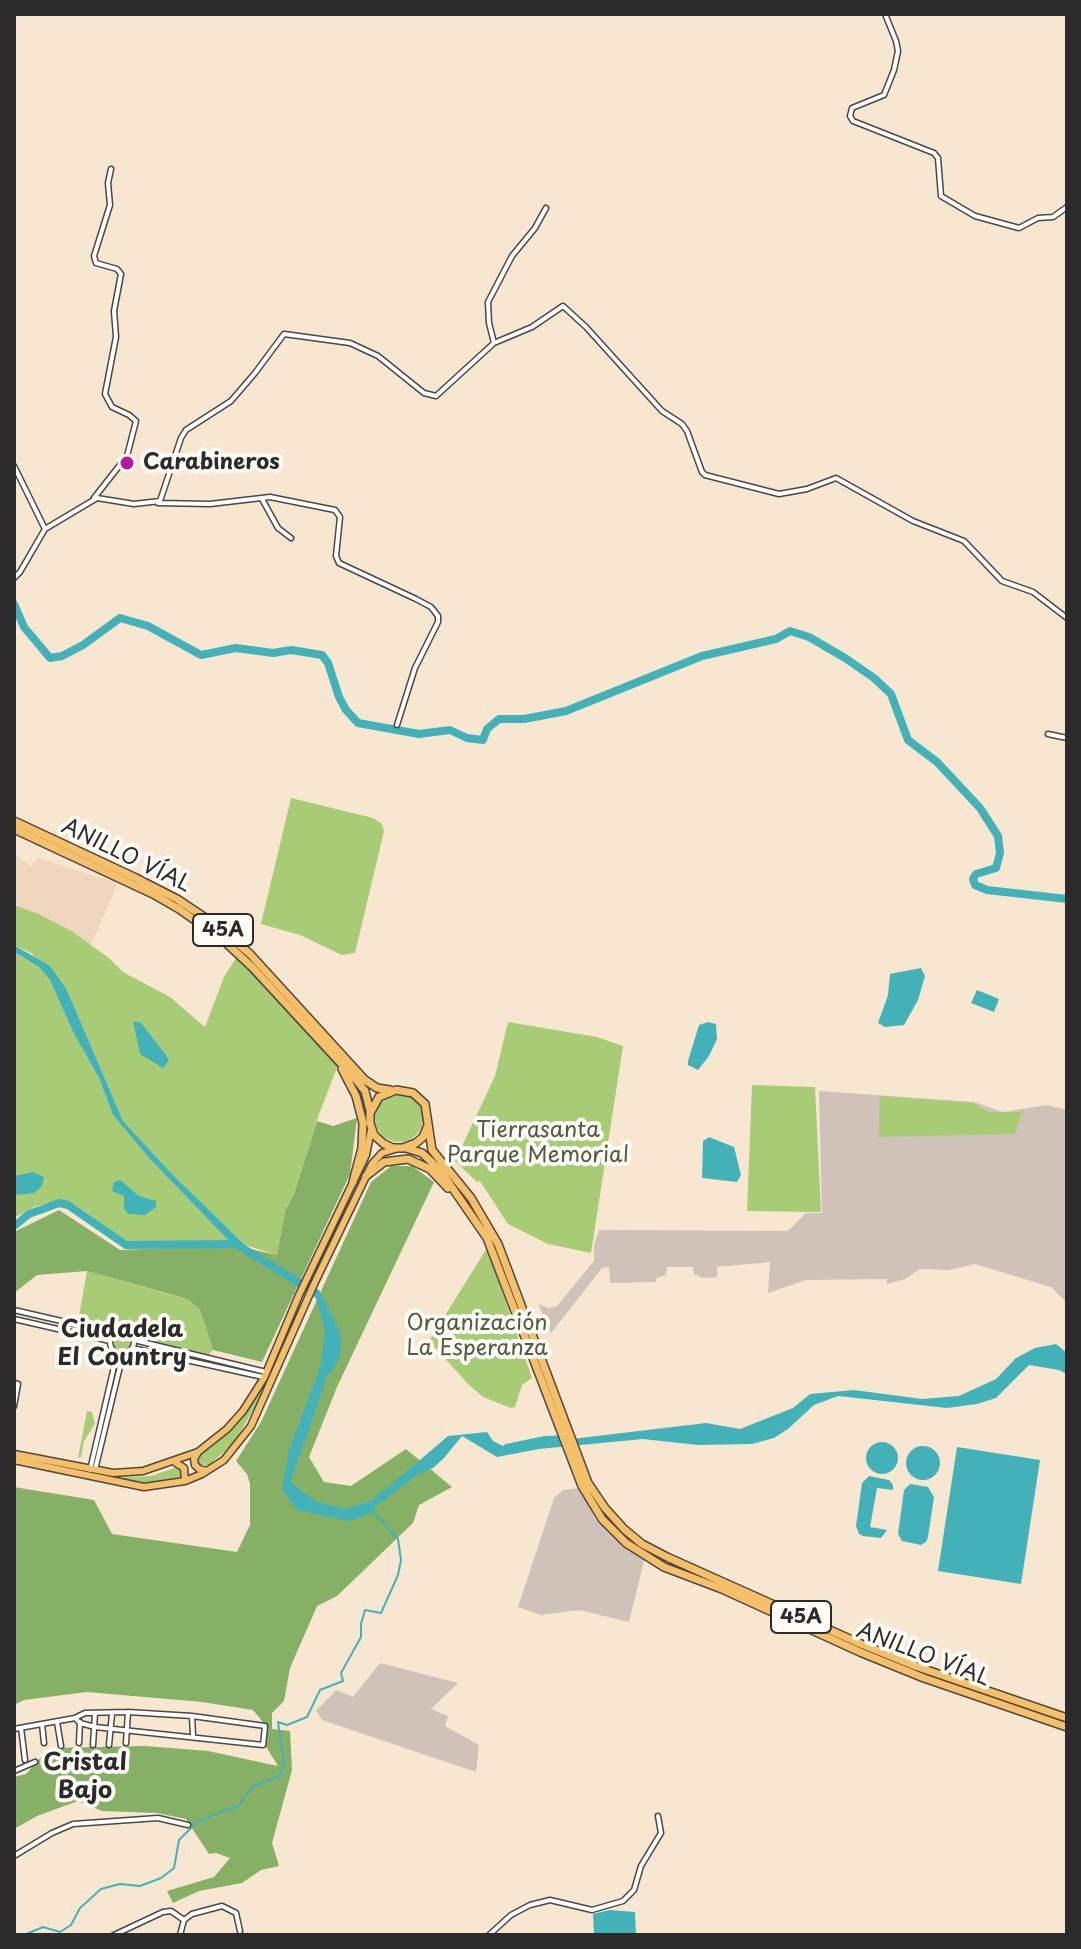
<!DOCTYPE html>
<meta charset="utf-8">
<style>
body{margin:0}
#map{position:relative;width:1081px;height:1949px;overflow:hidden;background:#f7e7d1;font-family:"Playpen Sans",sans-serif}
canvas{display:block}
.frame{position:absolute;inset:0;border:16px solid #2b2b2b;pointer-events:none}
</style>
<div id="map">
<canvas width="1081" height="1949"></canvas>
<div class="frame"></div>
</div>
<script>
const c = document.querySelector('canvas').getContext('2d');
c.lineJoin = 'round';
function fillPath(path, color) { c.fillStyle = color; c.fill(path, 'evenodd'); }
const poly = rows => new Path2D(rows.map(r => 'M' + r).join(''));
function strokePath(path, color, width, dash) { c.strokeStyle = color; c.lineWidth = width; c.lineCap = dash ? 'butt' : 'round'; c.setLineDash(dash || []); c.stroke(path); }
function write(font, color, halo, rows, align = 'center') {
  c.font = font + ' "Playpen Sans",sans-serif'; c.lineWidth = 8; c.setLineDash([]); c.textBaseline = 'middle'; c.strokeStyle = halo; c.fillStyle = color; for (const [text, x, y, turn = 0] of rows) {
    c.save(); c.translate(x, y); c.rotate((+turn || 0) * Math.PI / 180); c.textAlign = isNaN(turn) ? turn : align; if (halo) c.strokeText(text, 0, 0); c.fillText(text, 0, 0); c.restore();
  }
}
fillPath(poly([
 [14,854,31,866,38,858,118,883,91,945,39,914,14,905]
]), '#f0d6bc');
fillPath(poly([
 [819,1091,974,1102,1003,1112,1047,1105,1067,1110,1067,1303,1051,1287,975,1264,949,1270,920,1269,905,1279,887,1284,887,1279,806,1280,768,1293,770,1262,717,1267,717,1277,700,1278,699,1275,694,1275,693,1267,667,1267,666,1275,656,1278,656,1282,610,1283,609,1267,602,1268,551,1333,538,1304,549,1308,557,1306,594,1261,594,1245,599,1230,788,1231,806,1213,822,1213],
 [580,1488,595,1519,617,1539,645,1557,629,1622,579,1610,541,1615,518,1607,554,1498,563,1490],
 [380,1663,458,1683,431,1709,448,1716,445,1726,479,1745,476,1772,322,1720,316,1711,336,1690,353,1697]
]), '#cec2b9');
fillPath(poly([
 [291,798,373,818,382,824,384,831,355,953,342,955,300,935,261,924],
 [14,905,39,914,73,932,110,959,123,972,170,997,205,1027,224,977,239,953,340,1060,319,1114,294,1194,285,1211,277,1255,245,1245,172,1174,123,1121,67,990,31,953,14,945],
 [14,952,39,967,50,980,74,1034,99,1078,113,1115,149,1158,232,1243,213,1245,128,1242,74,1204,57,1200,34,1207,14,1218],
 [508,1022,597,1037,623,1046,591,1253,548,1244,508,1224,480,1181,477,1182,455,1161,495,1076],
 [752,1085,815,1087,821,1212,747,1211],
 '375 1118a24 24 0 1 1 48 0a24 24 0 1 1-48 0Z',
 [880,1096,973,1103,989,1112,1022,1112,1015,1134,879,1137],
 [487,1248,532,1378,522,1385,515,1407,511,1408,483,1397,469,1385,429,1341],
 [87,1271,189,1300,200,1310,213,1350,208,1355,137,1338,135,1331,124,1326,112,1329,78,1322],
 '113 1341a9 9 0 1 1 18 0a9 9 0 1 1-18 0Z',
 [271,1370,258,1402,233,1444,209,1465,198,1465,197,1458,230,1432],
 [87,1411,92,1412,95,1424,84,1441,81,1457,78,1458],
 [177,1467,182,1469,183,1476,178,1479,144,1485,109,1478,151,1476]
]), '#a8cc75');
fillPath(poly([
 [357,1118,350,1174,262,1362,213,1350,200,1310,189,1300,173,1295,87,1271,37,1275,14,1293,14,1232,59,1210,120,1250,233,1245,277,1255,285,1211,294,1194,317,1121,333,1126],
 [391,1166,412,1166,434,1182,337,1387,309,1457,324,1482,351,1486,406,1449,452,1487,419,1505,413,1523,337,1596,317,1606,290,1668,284,1701,272,1713,272,1729,290,1731,292,1770,272,1843,279,1866,261,1870,242,1883,199,1891,173,1903,167,1891,214,1877,230,1858,216,1853,209,1854,186,1819,157,1813,102,1811,78,1801,37,1816,14,1829,14,1777,26,1774,49,1748,145,1746,208,1751,278,1766,265,1745,267,1727,253,1710,202,1702,87,1692,24,1700,14,1705,14,1487,94,1500,112,1534,237,1552,250,1525,250,1484,247,1474,236,1461,261,1422,371,1182]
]), '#86b066');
fillPath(poly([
 [14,945,50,966,67,990,123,1121,172,1174,245,1245,319,1290,340,1332,341,1352,337,1363,310,1400,303,1446,291,1480,293,1485,317,1502,345,1509,373,1500,448,1436,487,1432,493,1441,505,1447,706,1423,740,1429,793,1408,810,1394,854,1390,922,1399,959,1396,996,1379,1016,1358,1035,1348,1056,1344,1067,1353,1067,1374,1059,1370,1029,1365,996,1398,977,1404,947,1408,838,1396,814,1405,788,1429,774,1438,752,1444,698,1445,643,1439,539,1449,497,1457,462,1436,444,1458,433,1468,404,1480,387,1492,371,1513,349,1521,297,1510,282,1489,289,1450,321,1365,325,1331,316,1298,237,1249,149,1158,113,1115,99,1078,74,1034,50,980,39,967,14,952],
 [921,968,925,976,918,1000,904,1025,885,1027,878,1023,888,995,890,974],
 [977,990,999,999,994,1012,971,1003],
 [133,1021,141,1023,166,1055,169,1060,163,1068,140,1054],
 [708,1022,716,1024,717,1039,709,1056,698,1070,688,1065,688,1061,699,1025],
 [709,1137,734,1147,741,1175,737,1182,702,1178,703,1141],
 [33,1172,44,1177,42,1186,34,1193,14,1195,14,1176],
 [120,1180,139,1196,156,1201,156,1207,145,1215,128,1214,124,1208,124,1196,112,1191,114,1182],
 '866 1458a16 16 0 1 1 32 0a16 16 0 1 1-32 0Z',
 '906 1463a17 17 0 1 1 34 0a17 17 0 1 1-34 0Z',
 [957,1447,1040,1460,1021,1584,938,1571],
 [869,1476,889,1480,893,1485,893,1490,877,1488,870,1527,887,1530,881,1538,863,1536,859,1534,856,1526,862,1483],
 [910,1484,928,1487,934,1497,928,1537,926,1542,921,1545,902,1541,898,1534,904,1490],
 [610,1910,635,1912,636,1935,594,1935,593,1914]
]), '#42b2b8');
strokePath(poly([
 [24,1935,43,1927,60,1932,71,1925,80,1908,101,1889,120,1884,140,1886,161,1878,174,1868,179,1840,198,1821,238,1806,253,1786,280,1776,284,1763,278,1722,287,1725,307,1717,320,1690,343,1681,341,1673,361,1637,361,1624,365,1610,381,1613,398,1575,401,1560,398,1539,373,1511]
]), '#42b2b8', 2);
strokePath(poly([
 [14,604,24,627,50,658,62,656,83,645,120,618,148,626,201,655,236,648,273,653,291,650,322,655,328,663,339,697,346,710,358,723,419,734,450,730,467,738,483,740,487,729,499,719,524,719,566,711,702,656,776,639,790,631,809,637,845,658,874,678,891,694,908,740,937,762,980,808,998,836,1000,853,996,868,976,874,973,879,975,885,987,890,1067,899],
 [14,1226,29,1214,59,1203,68,1205,126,1245,237,1244],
 [301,1441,321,1382],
 [507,1448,545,1440,569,1439],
 [379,1499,410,1475]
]), '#42b2b8', 8);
const minor = poly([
 [885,14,896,41,898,51,894,70,884,95,852,108,850,116,853,121,934,153,938,158,941,196,975,216,1019,228,1038,218,1053,217,1067,207],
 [494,343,489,323,488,302,512,256,535,228,546,208],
 [14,466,45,529,20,572,14,578],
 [94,498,127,456,136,421,129,415,112,407,105,394,116,337,114,311,121,274,117,269,96,263,94,256,110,205,108,183,111,169],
 [262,499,278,528,291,538],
 [158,503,210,504,270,497,335,510,340,517,336,556,339,563,416,599,431,607,438,616,438,622,415,668,397,725],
 [45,529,97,498,134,504,160,501,181,438,186,430,231,401,255,373,284,334,350,343,378,356,424,393,436,396,494,343,532,327,563,306,586,327,662,411,682,424,687,431,702,472,705,475,779,494,807,489,836,478,913,521,964,541,1002,581,1033,592,1067,618],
 [1048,734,1067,738],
 [14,1310,113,1333],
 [14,1319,110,1341],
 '110 1342a12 12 0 1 1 24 0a12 12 0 1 1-24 0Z',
 [134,1340,266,1372],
 [132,1348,263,1377],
 [14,1383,18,1384,14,1406],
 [90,1470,113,1371,114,1352],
 [95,1470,123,1354],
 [192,1716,193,1736],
 [57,1722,61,1746],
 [42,1724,44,1743],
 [21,1728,25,1760],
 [14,1729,75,1718,85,1713,128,1712,192,1716,265,1726,263,1745,95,1727,80,1723,75,1718],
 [79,1743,80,1722],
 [126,1743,128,1712],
 [93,1745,95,1713],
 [109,1745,112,1714],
 [14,1771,35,1762],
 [14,1856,52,1833,73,1824,158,1818,188,1825],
 [114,1935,163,1912,171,1911,184,1920],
 [180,1935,184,1920,192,1914,222,1906,236,1913,240,1931],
 [489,1935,511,1915,530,1905,550,1900,592,1910,623,1901,634,1890,641,1866,661,1833,658,1816]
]);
const primary = poly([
 [198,1452,194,1459,195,1465,199,1469,206,1471],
 [14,1454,113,1473,143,1471,198,1452,227,1429,243,1411,264,1378,299,1295,366,1155,371,1130],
 [14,1460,144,1487,185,1481,202,1474,224,1460,251,1426,315,1282,372,1164,382,1153,395,1149],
 [176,1463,184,1468,185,1481]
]);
const trunk = poly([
 [14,821,136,878,177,899,216,925,250,954,365,1080,377,1088,390,1090],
 [14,829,153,894,179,909,223,940,252,967,358,1082,365,1091,370,1111],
 [342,1069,356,1096,363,1123,362,1148,353,1182],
 [428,1125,423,1137,416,1143,403,1148,393,1148,384,1144,374,1135,370,1123,370,1113,379,1097,396,1090,413,1093,425,1104,432,1150,471,1198,498,1244,588,1483,605,1508,624,1529,642,1544,667,1557,861,1644,915,1666,1067,1718],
 [406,1148,422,1153,440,1170,487,1238,582,1486,602,1519,626,1543,664,1567,722,1589,860,1652,924,1678,1067,1727],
 [366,1176,384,1162,408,1159,430,1169,448,1188]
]);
strokePath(minor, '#4a4744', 7);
strokePath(primary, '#4a4744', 9);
strokePath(trunk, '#4a4744', 10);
strokePath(minor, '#fff', 4);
strokePath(primary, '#f6c06b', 6);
strokePath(trunk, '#f6c06b', 7);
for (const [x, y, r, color] of [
 [127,463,8,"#b5179e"]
]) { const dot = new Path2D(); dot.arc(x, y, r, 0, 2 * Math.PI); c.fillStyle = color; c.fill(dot); strokePath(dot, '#fdfcf7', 3); }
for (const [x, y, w] of [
 [223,930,60],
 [801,1617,60]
]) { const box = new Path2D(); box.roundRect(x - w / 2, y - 16, w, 32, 6); c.fillStyle = '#fdfcf7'; c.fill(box); strokePath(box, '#2b2b2b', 2); }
write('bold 20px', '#2b2b2b', null, [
 ["45A",223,930],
 ["45A",801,1617]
]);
write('bold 22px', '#2b2b2b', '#fdfcf7', [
 ["Carabineros",143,463]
], 'left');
write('22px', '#2b2b2b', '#fdfcf7', [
 ["ANILLO VÍAL",126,856,26],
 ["ANILLO VÍAL",923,1655,21]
]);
write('22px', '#505b41', '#fdfcf7', [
 ["Tierrasanta",538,1131],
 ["Parque Memorial",538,1156],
 ["Organización",477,1324],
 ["La Esperanza",477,1349]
]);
write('bold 24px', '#2b2b2b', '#fdfcf7', [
 ["Ciudadela",122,1330],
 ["El Country",122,1358],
 ["Cristal",85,1763],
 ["Bajo",85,1791]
]);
</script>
